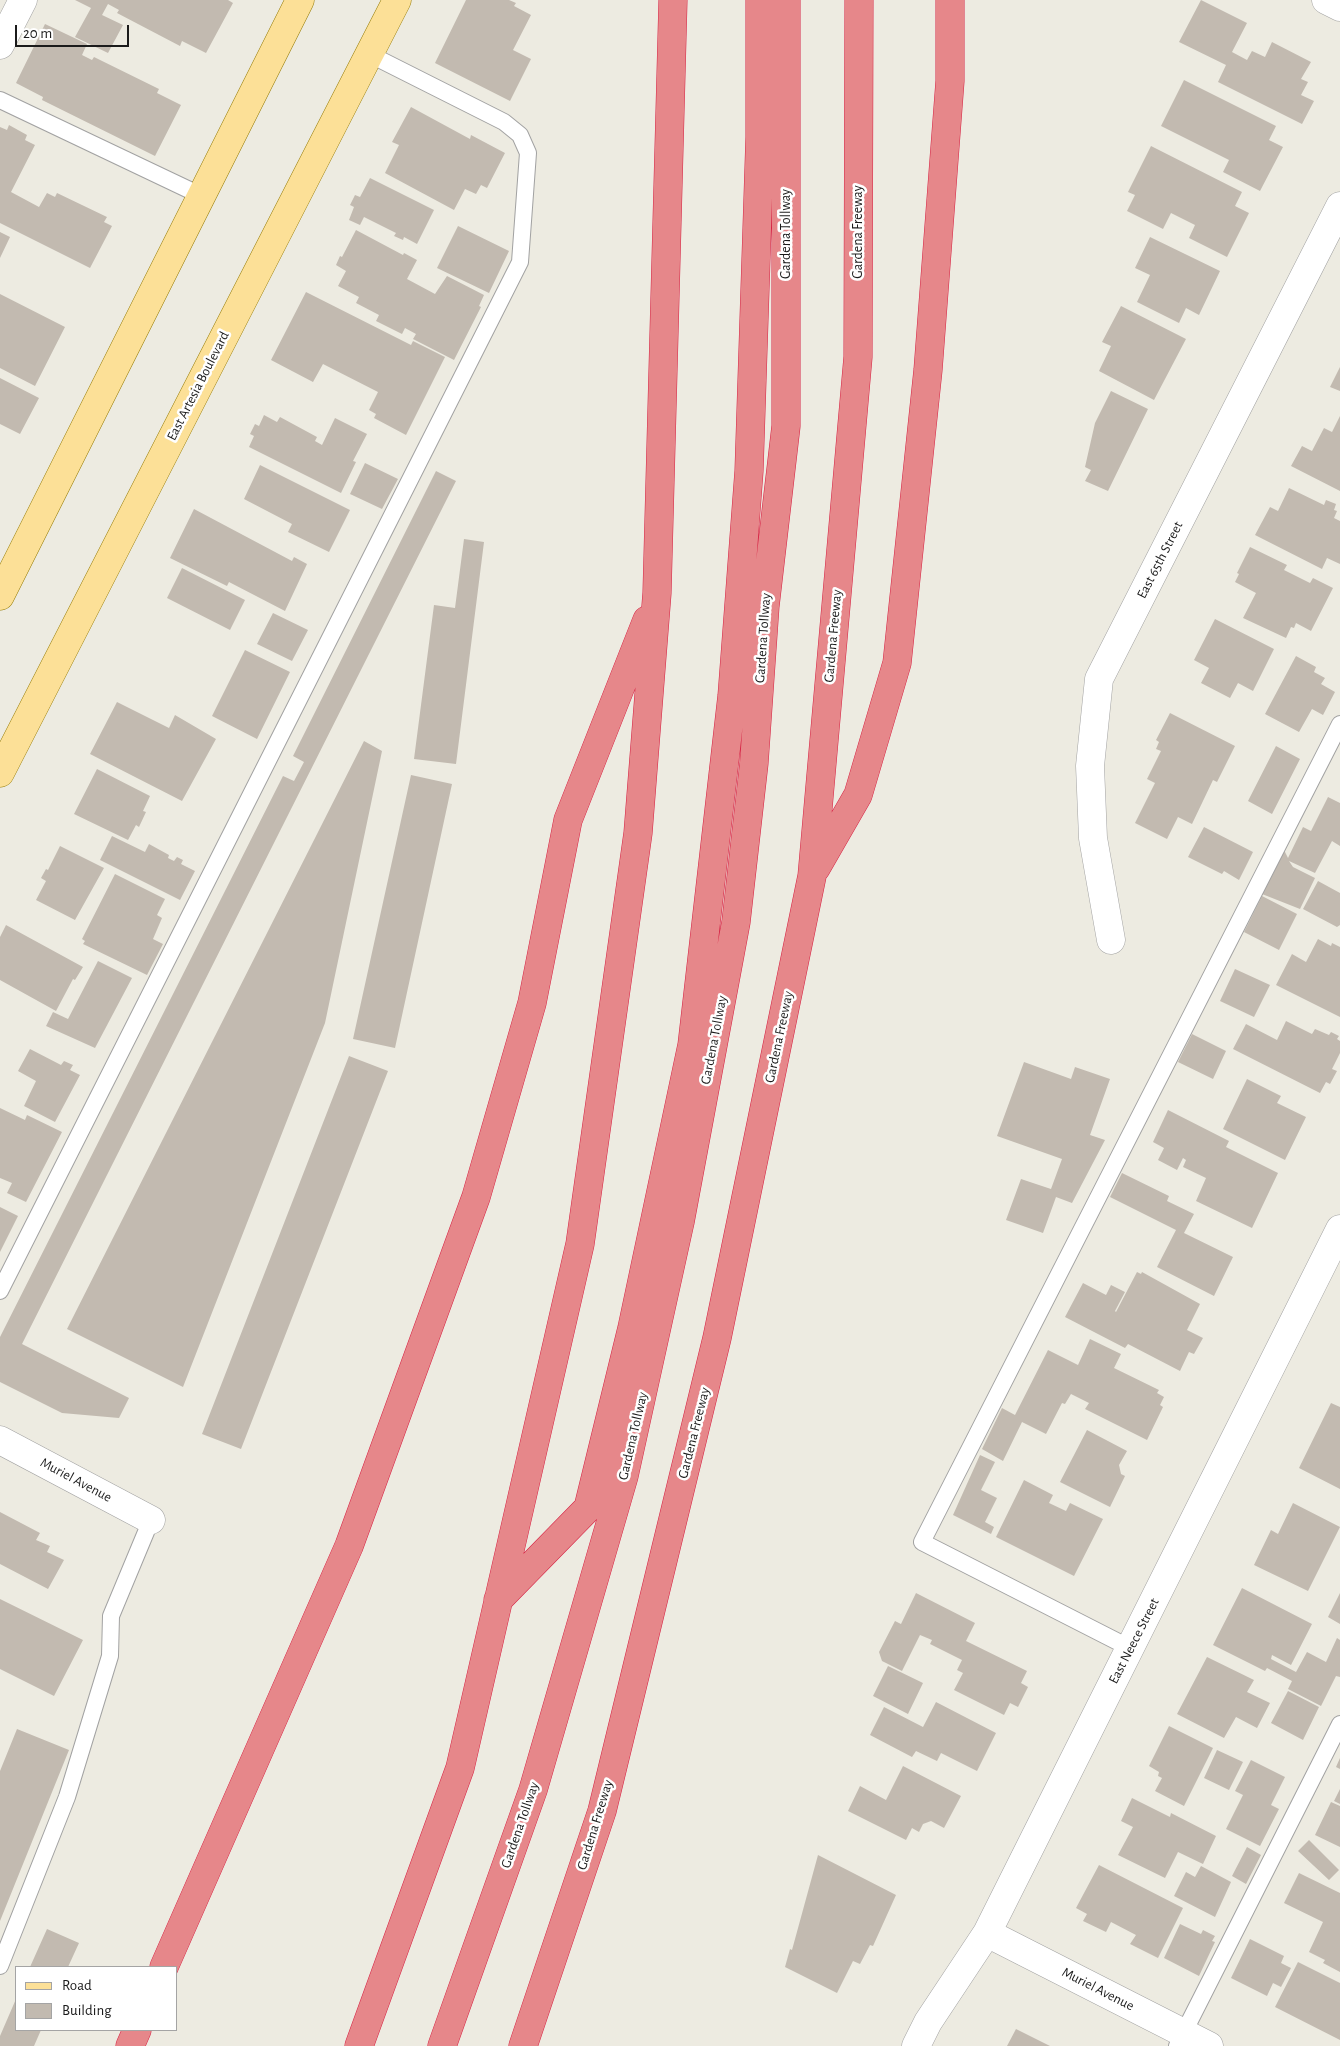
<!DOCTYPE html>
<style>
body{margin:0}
#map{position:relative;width:1340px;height:2046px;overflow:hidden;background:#edebe1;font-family:"Alegreya Sans",sans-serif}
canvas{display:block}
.legend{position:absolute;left:15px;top:1966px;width:162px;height:65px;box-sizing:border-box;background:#fff;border:1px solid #a4a4a4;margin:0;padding:6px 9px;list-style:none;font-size:15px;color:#1b1b1b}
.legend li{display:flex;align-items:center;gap:10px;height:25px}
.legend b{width:25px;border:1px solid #a4a4a4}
.scale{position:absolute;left:15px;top:25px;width:114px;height:22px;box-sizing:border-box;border:2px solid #1b1b1b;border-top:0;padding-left:6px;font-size:15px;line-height:18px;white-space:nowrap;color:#1b1b1b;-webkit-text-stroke:4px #fff;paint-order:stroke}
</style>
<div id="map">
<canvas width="1340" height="2046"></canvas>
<ul class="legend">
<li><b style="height:6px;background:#fce097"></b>Road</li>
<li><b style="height:14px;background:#c2bab0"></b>Building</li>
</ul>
<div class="scale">20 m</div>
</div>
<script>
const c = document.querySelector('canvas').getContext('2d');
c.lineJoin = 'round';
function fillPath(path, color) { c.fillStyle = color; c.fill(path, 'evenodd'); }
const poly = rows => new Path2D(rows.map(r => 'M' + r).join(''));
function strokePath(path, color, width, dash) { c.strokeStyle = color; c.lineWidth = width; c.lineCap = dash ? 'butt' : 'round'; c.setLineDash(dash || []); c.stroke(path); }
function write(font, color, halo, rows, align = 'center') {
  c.font = font + ' "Alegreya Sans",sans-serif'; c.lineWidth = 5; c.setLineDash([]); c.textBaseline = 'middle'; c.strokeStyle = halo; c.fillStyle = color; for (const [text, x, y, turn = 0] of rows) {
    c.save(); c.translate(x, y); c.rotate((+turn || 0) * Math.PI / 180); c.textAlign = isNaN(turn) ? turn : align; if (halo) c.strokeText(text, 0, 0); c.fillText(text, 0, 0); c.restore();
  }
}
fillPath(poly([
 [75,0,228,0,233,3,206,53,182,41,180,46,117,13,119,10,108,4,102,15,123,25,108,53,75,37,91,8],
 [466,0,509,0,516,3,514,6,531,15,513,50,531,59,510,101,435,63],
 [1201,0,1247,23,1232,52,1247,60,1252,51,1265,57,1272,42,1311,62,1301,79,1308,82,1301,95,1314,101,1302,124,1218,82,1226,65,1179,42],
 [45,24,87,44,82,55,92,60,94,57,159,89,157,93,181,105,155,156,42,100,43,97,16,83],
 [1184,80,1276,126,1269,140,1283,147,1260,191,1223,172,1229,160,1161,126],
 [411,107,470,139,471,135,505,153,487,188,481,185,476,194,465,189,454,210,385,173,399,145,392,142],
 [9,125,27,135,25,140,35,145,11,192,39,207,47,193,55,197,57,193,107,217,104,222,112,226,90,268,0,223,0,127,7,130],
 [1151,146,1242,192,1235,206,1249,213,1227,257,1189,238,1195,225,1171,213,1163,229,1127,211,1135,195,1128,192],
 [370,178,434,210,417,244,404,237,403,240,394,236,396,233,364,217,360,225,349,220,354,207,350,205,355,195,360,197],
 [458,226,509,251,489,293,437,268],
 [356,230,403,255,404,253,417,260,407,279,435,294,447,276,484,295,479,306,481,307,454,360,413,339,416,334,405,328,402,334,376,321,379,315,356,303,359,297,338,286,346,271,336,265,340,256,342,257],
 [0,232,10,237,0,258],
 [1150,237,1220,271,1199,315,1186,308,1179,323,1137,302,1150,275,1135,268],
 [306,292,411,345,413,341,445,357,406,435,374,418,376,414,369,410,378,392,323,364,313,382,271,360],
 [0,294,65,327,35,386,0,368],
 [1121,306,1186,339,1154,400,1099,371,1111,346,1102,342],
 [1340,367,1340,391,1330,387],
 [0,378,39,398,20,434,0,424],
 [1111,391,1148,409,1108,491,1085,481,1091,470,1085,467,1095,423],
 [264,415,277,422,280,417,317,437,315,441,322,445,335,418,367,434,353,461,356,462,341,493,249,447,254,436,250,434,255,424,259,426],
 [1340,416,1340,491,1291,466,1302,446,1312,451,1324,428,1332,432],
 [365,463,398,479,382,509,350,494],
 [260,465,350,510,329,552,288,532,292,524,244,499],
 [436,471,456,481,22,1344,129,1398,119,1418,62,1413,0,1382,0,1337,283,776,294,781,304,762,293,756],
 [1289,488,1324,505,1326,500,1336,504,1334,510,1337,511,1334,518,1340,521,1340,564,1327,558,1322,569,1255,535,1270,507,1278,511],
 [194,509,292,561,294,557,307,564,285,611,229,582,227,586,170,558],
 [464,539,484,542,456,764,414,759,434,605,455,608],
 [1250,547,1287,565,1284,570,1310,583,1313,578,1333,588,1311,631,1296,623,1294,628,1291,627,1286,638,1243,618,1256,593,1235,582,1239,574,1237,573],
 [182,568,245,600,230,630,167,598],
 [273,613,308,630,292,661,257,644],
 [1215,619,1274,649,1253,691,1238,683,1230,698,1201,683,1209,668,1194,660],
 [245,650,290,672,257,739,212,716],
 [1296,656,1316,667,1314,672,1325,678,1321,684,1335,692,1323,715,1312,709,1299,732,1265,714],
 [117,702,169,728,175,715,216,739,182,801,90,754],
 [1170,713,1235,746,1217,782,1213,780,1192,824,1178,817,1167,839,1135,823,1155,783,1147,779,1161,751,1156,749,1159,742,1156,740],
 [364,741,382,751,325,1023,183,1387,67,1329],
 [1276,746,1300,759,1272,814,1248,801],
 [97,769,150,796,143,811,146,812,139,827,136,825,128,840,74,814],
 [411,775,452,784,395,1048,353,1039],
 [1328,797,1340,803,1340,846,1332,841,1315,873,1289,861,1293,867,1315,878,1300,909,1262,894,1284,850,1288,858,1303,827,1311,831],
 [1204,827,1253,852,1239,880,1224,871,1222,874,1188,857],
 [112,836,145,852,149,844,169,855,168,858,174,861,177,857,183,860,181,864,195,871,180,900,100,860],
 [60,846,104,868,75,920,36,900,46,881,41,878,46,869,48,870],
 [115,874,165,899,157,915,162,918,153,939,163,944,147,975,83,944,85,941,82,939],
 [1318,881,1340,893,1340,925,1337,927,1303,909],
 [1262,896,1297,914,1279,950,1244,932],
 [6,925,83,967,75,980,73,979,56,1011,0,980,0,937],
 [1318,939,1331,946,1332,943,1340,947,1340,1017,1276,985,1292,954,1306,962],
 [98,961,132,978,95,1048,46,1026,53,1012,68,1019],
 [1235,969,1270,985,1254,1017,1220,1001],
 [1286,1021,1312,1034,1315,1029,1329,1035,1331,1032,1339,1036,1337,1039,1340,1041,1340,1053,1332,1069,1337,1071,1330,1084,1326,1082,1320,1093,1233,1049,1246,1024,1277,1040],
 [1192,1034,1226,1051,1213,1079,1178,1062],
 [30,1049,61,1065,64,1061,73,1065,70,1070,80,1075,55,1122,24,1106,36,1081,18,1071],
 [349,1056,388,1071,241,1449,202,1434],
 [1024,1062,1071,1079,1075,1067,1110,1079,1090,1135,1105,1140,1072,1203,1056,1197,1043,1233,1006,1220,1021,1179,1051,1189,1062,1159,997,1136],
 [1247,1079,1281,1096,1277,1103,1306,1117,1285,1160,1223,1129],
 [0,1108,25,1120,27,1115,62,1132,26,1202,7,1193,12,1183,0,1178],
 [1168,1110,1229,1141,1226,1147,1278,1173,1252,1228,1196,1201,1206,1178,1183,1167,1186,1160,1183,1158,1177,1170,1158,1160,1164,1148,1153,1142],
 [1122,1173,1169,1196,1167,1201,1194,1214,1184,1233,1233,1257,1214,1296,1157,1267,1176,1230,1110,1197],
 [0,1207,18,1216,0,1252],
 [1137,1272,1141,1274,1142,1272,1200,1304,1187,1330,1203,1338,1194,1354,1189,1352,1180,1371,1128,1344,1125,1348,1065,1317,1083,1283,1106,1295,1111,1285,1125,1292,1115,1311,1116,1312],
 [1090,1339,1121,1354,1114,1368,1159,1390,1157,1393,1164,1397,1160,1405,1163,1407,1147,1440,1085,1409,1089,1403,1071,1394,1065,1404,1062,1403,1046,1434,1022,1422,1003,1461,982,1449,1002,1408,1015,1415,1048,1350,1078,1365],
 [1331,1403,1340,1407,1340,1489,1299,1468],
 [1087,1430,1127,1451,1119,1465,1121,1474,1125,1476,1110,1507,1060,1482],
 [980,1455,995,1462,981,1490,997,1498,985,1522,994,1527,991,1534,953,1515],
 [1024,1480,1053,1495,1049,1503,1066,1511,1070,1503,1103,1519,1074,1576,996,1537],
 [1293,1503,1340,1527,1308,1591,1254,1565,1271,1530,1278,1534],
 [0,1512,40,1533,36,1540,50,1546,47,1552,64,1560,48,1589,0,1564],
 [1242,1588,1312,1624,1291,1665,1272,1655,1271,1659,1296,1672,1307,1652,1326,1662,1337,1638,1340,1640,1340,1677,1336,1676,1321,1706,1288,1689,1292,1681,1267,1668,1265,1671,1213,1645],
 [916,1593,975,1623,966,1641,1027,1671,1021,1683,1028,1687,1018,1707,1010,1703,1004,1715,954,1690,963,1673,957,1670,962,1660,930,1644,932,1640,920,1635,902,1671,882,1661,879,1652,895,1621,901,1624],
 [1340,1593,1340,1624,1328,1617],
 [0,1599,83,1640,54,1696,0,1669],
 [1207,1657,1254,1680,1247,1692,1270,1703,1257,1728,1236,1717,1224,1738,1177,1714],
 [888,1666,923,1683,908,1714,873,1696],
 [1288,1691,1319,1707,1303,1740,1271,1723],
 [936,1702,996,1733,977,1771,941,1753,937,1761,916,1751,912,1757,870,1735,884,1707,923,1727],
 [1169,1726,1213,1748,1184,1806,1155,1791,1162,1778,1158,1776,1159,1772,1149,1766],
 [17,1729,69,1750,0,1921,0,1771],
 [1217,1750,1243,1762,1229,1790,1204,1778],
 [1340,1758,1340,1769,1336,1767],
 [1251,1760,1285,1777,1271,1805,1279,1809,1260,1846,1226,1829,1243,1795,1235,1791],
 [903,1766,961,1796,944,1828,931,1821,923,1824,919,1832,912,1828,906,1840,848,1811,860,1786,886,1800],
 [1340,1789,1340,1804,1334,1801],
 [1132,1798,1170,1817,1171,1813,1216,1836,1203,1864,1178,1852,1165,1878,1118,1855,1133,1827,1121,1821],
 [1331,1802,1340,1806,1340,1847,1315,1835],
 [1309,1840,1339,1870,1329,1880,1298,1851],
 [1247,1847,1261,1855,1246,1884,1232,1876],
 [818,1855,896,1895,873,1946,870,1945,860,1964,853,1961,837,1993,785,1967,790,1949,792,1950],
 [1099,1865,1183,1908,1158,1958,1130,1944,1136,1935,1111,1922,1106,1932,1083,1921,1087,1914,1076,1908],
 [1201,1866,1231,1882,1215,1917,1174,1896,1186,1872,1195,1877],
 [1299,1873,1340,1893,1340,1972,1323,1963,1325,1960,1309,1952,1323,1922,1284,1903],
 [1180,1924,1201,1934,1203,1930,1215,1936,1212,1941,1215,1942,1199,1976,1164,1958],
 [47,1929,79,1943,68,1967,30,1967],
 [1250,1939,1284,1956,1281,1963,1291,1968,1281,1987,1273,1983,1267,1996,1231,1978],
 [1298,1962,1340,1983,1340,2040,1275,2007],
 [16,1999,16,2030,41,2030,34,2046,0,2046,0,2036],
 [1016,2029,1050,2046,1007,2046]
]), '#c2bab0');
const service = poly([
 [0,100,202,196],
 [0,1291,520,262,528,153,520,135,504,122,369,54],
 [1130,1648,922,1542,1340,724],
 [0,1966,67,1797,110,1656,111,1616,151,1520],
 [1177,2046,1340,1724]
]);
const minor = poly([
 [1326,0,1340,7],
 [0,45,23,0],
 [1111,940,1093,838,1090,766,1099,679,1340,206],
 [0,1440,151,1520],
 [987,1933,1209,2046],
 [916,2046,928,2022,987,1933,1340,1229]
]);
const primary = poly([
 [0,596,300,0],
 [0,773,397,0]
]);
const motorway = poly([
 [816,868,858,795,897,663,928,370,950,81,950,0],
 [498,1600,588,1508,632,1328,692,1045,732,696,749,471,760,137,760,0],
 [164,1967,349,1546,476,1197,532,1003,568,820,647,620],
 [130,2046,137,2030],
 [359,2046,460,1768,580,1244,638,833,657,593,673,0],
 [442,2046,533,1790,624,1476,680,1222,736,922,754,763,765,606,786,426,786,0],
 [523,2046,602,1811,717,1338,812,876,858,357,859,0]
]);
strokePath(service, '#a2a2a2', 18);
strokePath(minor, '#a2a2a2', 29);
strokePath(primary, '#937900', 29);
strokePath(motorway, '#d62344', 29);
strokePath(service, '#fff', 16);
strokePath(minor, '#fff', 28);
strokePath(primary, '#fce097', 28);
strokePath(motorway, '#e6878a', 28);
write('14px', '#1b1b1b', '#fff', [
 ["Gardena Freeway",858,232,-90],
 ["Gardena Tollway",786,234,-90],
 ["East Artesia Boulevard",198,386,-63],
 ["East 65th Street",1160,560,-63],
 ["Gardena Freeway",833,636,-85],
 ["Gardena Tollway",763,638,-86],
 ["Gardena Freeway",779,1037,-78],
 ["Gardena Tollway",714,1040,-79],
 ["Gardena Freeway",694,1433,-76],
 ["Gardena Tollway",633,1436,-77],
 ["Muriel Avenue",76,1480,28],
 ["East Neece Street",1134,1641,-63],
 ["Gardena Tollway",520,1825,-71],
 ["Gardena Freeway",595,1825,-73],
 ["Muriel Avenue",1098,1989,27]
]);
</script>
